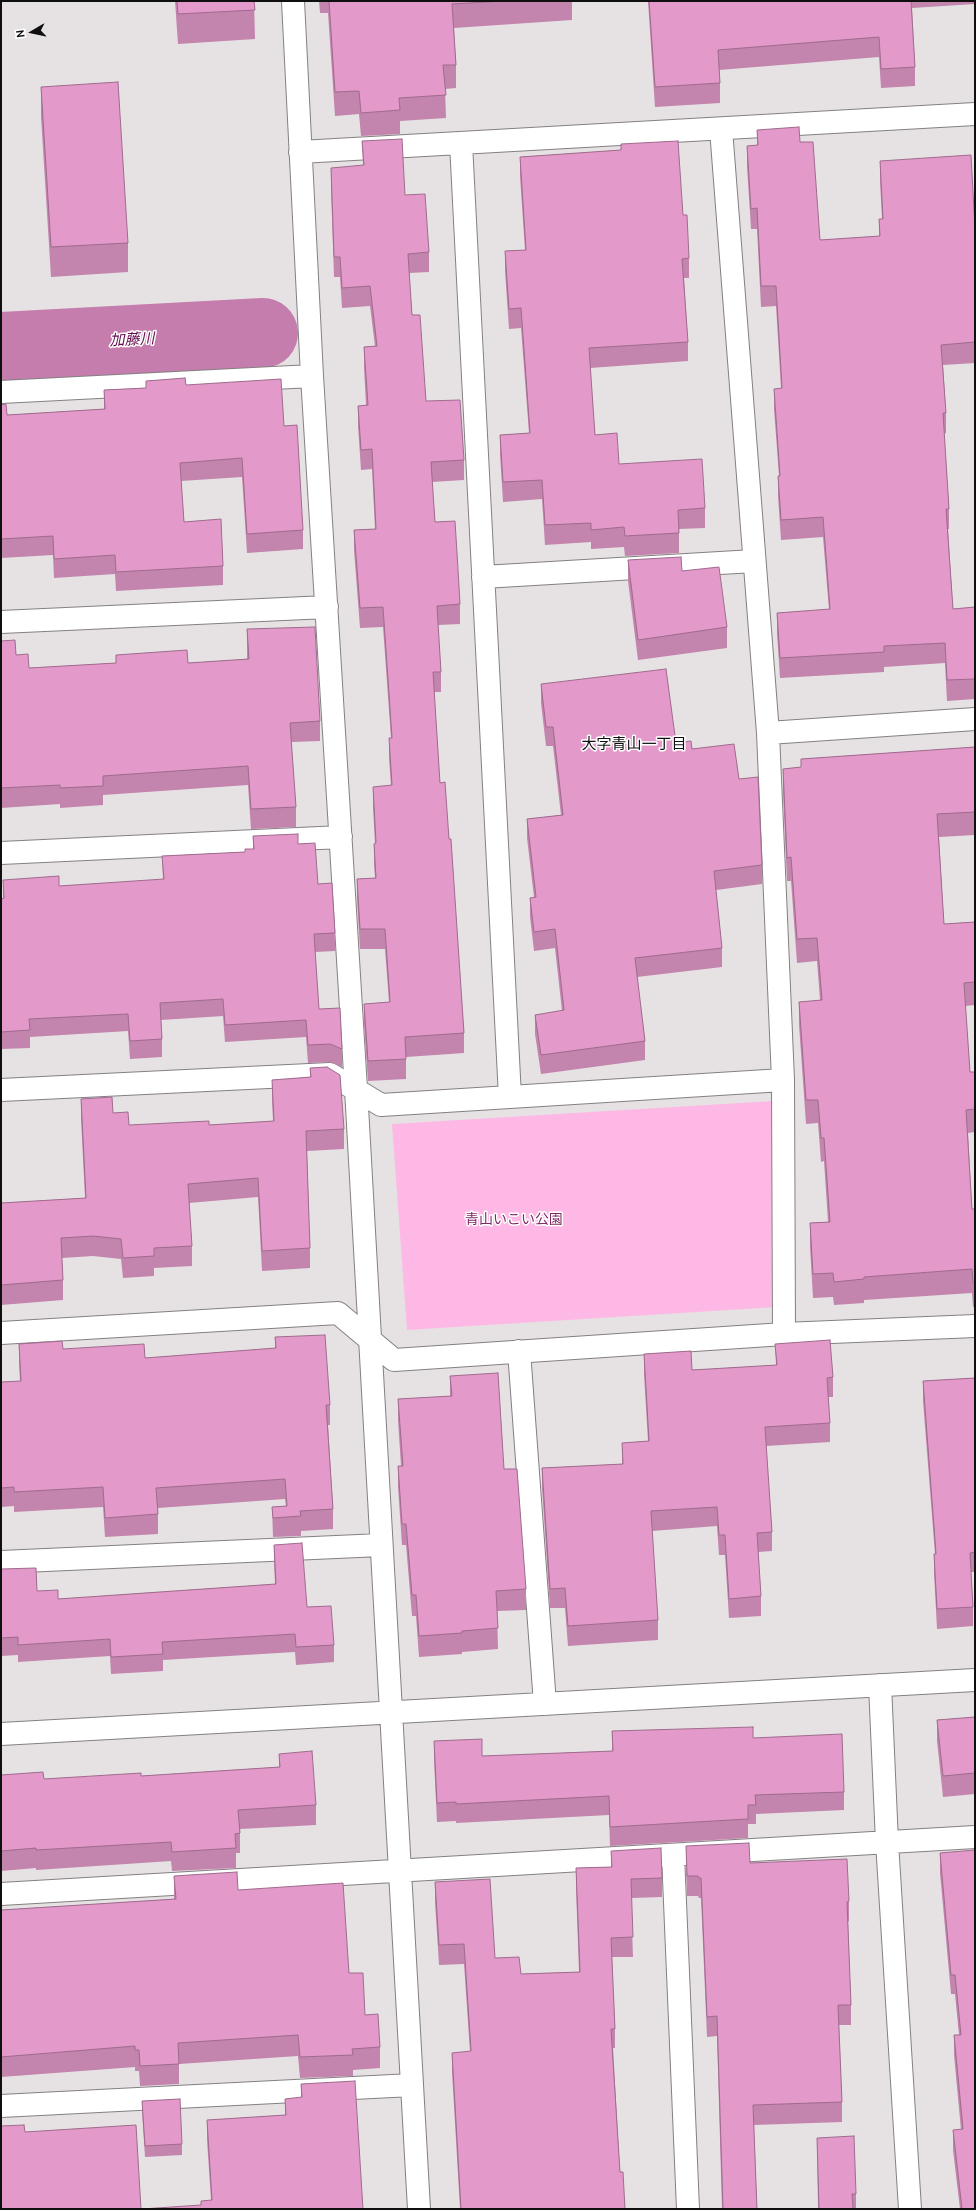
<!DOCTYPE html>
<meta charset="utf-8">
<style>
body{margin:0}
#map{position:relative;width:976px;height:2210px;overflow:hidden;background:#e6e2e4;font-family:Cabin,sans-serif}
canvas{display:block}
.frame{position:absolute;inset:0;border:2px solid #100f0f;pointer-events:none}
.north{position:absolute;left:12px;top:12px;width:40px;height:40px;-webkit-text-stroke:3px #fff;paint-order:stroke;rotate:261deg;font-size:11px;font-weight:700;line-height:16px;text-align:center;color:#100f0f}
.north::after{content:'';display:block;margin:auto;width:14px;height:18px;background:#100f0f;clip-path:polygon(50% 0,100% 100%,50% 72%,0 100%)}
</style>
<div id="map">
<canvas width="976" height="2210"></canvas>
<div class="frame"></div>
<div class="north">N</div>
</div>
<script>
const c = document.querySelector('canvas').getContext('2d');
c.lineJoin = 'round';
function fillPath(path, color) { c.fillStyle = color; c.fill(path, 'evenodd'); }
const poly = rows => new Path2D(rows.map(r => 'M' + r).join(''));
function strokePath(path, color, width, dash) { c.strokeStyle = color; c.lineWidth = width; c.lineCap = dash ? 'butt' : 'round'; c.setLineDash(dash || []); c.stroke(path); }
function write(font, color, halo, rows, align = 'center') {
  c.font = font + ' Cabin,"Noto Sans JP",sans-serif'; c.lineWidth = 3; c.setLineDash([]); c.textBaseline = 'middle'; c.strokeStyle = halo; c.fillStyle = color; for (const [text, x, y, turn = 0] of rows) {
    c.save(); c.translate(x, y); c.rotate((+turn || 0) * Math.PI / 180); c.textAlign = isNaN(turn) ? turn : align; if (halo) c.strokeText(text, 0, 0); c.fillText(text, 0, 0); c.restore();
  }
}
fillPath(poly([
 [773,1101,777,1307,407,1330,392,1124]
]), '#feb8e5');
strokePath(poly([
 [1,347,263,333]
]), '#c47dac', 70);
const minor = poly([
 [293,1,312,376,356,1089,419,2209],
 [721,129,768,733,783,1080,784,1334],
 [461,143,510,1097],
 [300,152,975,114],
 [1,392,312,376],
 [483,577,754,561],
 [1,622,327,607],
 [768,733,975,719],
 [1,853,341,837],
 [1,1090,330,1074,381,1105,783,1080],
 [1,1333,338,1313,394,1360,784,1334,975,1326],
 [519,1351,545,1704],
 [1,1562,381,1545],
 [880,1685,887,1842,910,2209],
 [1,1734,975,1680],
 [673,1855,688,2209],
 [1,1894,975,1837],
 [1,2106,412,2085]
]);
strokePath(minor, '#848082', 24);
strokePath(minor, '#fff', 22);
fillPath(poly([
 [175,1,254,1,255,39,178,44],
 [319,1,572,1,572,20,454,28,456,65,456,88,445,89,446,118,400,121,400,134,361,136,359,114,335,116,328,13,320,13],
 [648,1,975,1,975,4,912,8,915,67,915,86,881,88,879,57,719,70,720,83,720,103,655,107],
 [41,87,128,243,128,272,51,277,41,117],
 [757,130,800,142,820,240,879,236,879,219,882,219,880,181,880,161,975,228,975,363,943,365,946,413,946,433,944,434,949,509,949,529,948,529,953,609,975,607,975,699,947,701,945,663,884,667,884,672,780,678,777,633,777,613,829,610,823,537,781,540,778,496,778,476,779,476,774,409,774,389,781,388,776,306,761,307,757,229,751,229,747,166,747,146,757,145],
 [362,141,405,195,429,252,429,272,409,273,412,315,426,401,464,460,464,480,432,482,435,522,460,604,460,624,438,625,441,672,441,692,434,692,440,783,449,839,464,1033,464,1053,406,1057,406,1079,368,1081,364,1024,364,1004,389,1002,385,949,360,949,357,899,357,879,375,878,374,864,374,844,375,844,373,807,373,787,391,786,389,758,389,738,391,738,383,627,360,628,354,550,354,530,375,529,372,469,361,470,358,426,358,406,366,405,364,367,364,347,375,346,370,306,342,308,340,277,334,277,331,187,331,168,363,166],
 [621,144,683,215,689,258,689,278,684,278,688,342,688,361,590,368,595,435,619,464,705,508,705,528,679,529,679,553,625,556,624,547,591,549,591,542,545,545,542,499,503,502,500,454,500,435,529,433,521,328,509,329,505,271,505,251,525,250,520,176,520,157,621,150],
 [146,381,186,385,284,426,303,530,303,549,247,553,242,477,181,481,184,522,223,566,223,585,116,591,115,574,54,578,53,555,1,558,1,405,7,415,104,409,104,390,146,388],
 [628,560,682,571,727,627,727,648,638,660,628,581],
 [247,629,320,721,320,741,291,742,296,807,296,827,251,829,248,785,103,795,103,805,60,808,60,804,1,808,1,641,29,668,116,663,116,655,188,663,247,659],
 [541,684,692,749,739,779,762,865,762,884,716,890,722,948,722,967,637,977,645,1041,645,1060,541,1074,535,1034,535,1015,562,1011,555,948,534,951,530,917,530,898,534,897,527,838,527,819,561,815,553,746,546,746,541,703],
 [975,747,975,835,939,837,944,924,975,922,975,1005,965,1006,970,1072,975,1072,975,1132,968,1133,972,1209,975,1209,975,1307,973,1307,972,1293,864,1300,864,1303,834,1305,833,1297,813,1298,810,1247,810,1223,828,1222,824,1161,821,1162,818,1123,806,1124,799,1025,799,1002,820,1000,817,961,797,963,791,881,787,881,783,793,783,769,801,767,801,759],
 [253,836,298,844,318,884,335,933,335,951,315,952,319,1009,342,1049,342,1067,330,1062,308,1063,306,1037,225,1042,223,1016,161,1020,162,1039,162,1057,130,1059,128,1031,30,1037,30,1048,1,1049,1,899,3,899,3,880,59,886,163,880,162,856,245,852,253,849],
 [310,1068,344,1129,344,1149,307,1151,310,1248,310,1268,262,1271,258,1197,189,1203,192,1246,192,1266,154,1268,154,1276,123,1278,121,1259,93,1256,62,1258,63,1280,63,1300,1,1305,1,1203,85,1198,81,1119,81,1099,113,1113,129,1125,209,1125,273,1121,272,1100,272,1080,310,1077],
 [275,1337,330,1405,330,1425,328,1425,333,1509,333,1529,301,1531,301,1536,273,1537,272,1507,286,1506,285,1499,158,1508,158,1534,105,1537,103,1507,14,1512,14,1506,1,1507,1,1382,20,1381,19,1364,19,1344,145,1358,275,1348],
 [775,1344,833,1377,833,1397,828,1397,830,1423,830,1442,766,1446,772,1532,772,1551,758,1552,761,1596,761,1616,729,1618,725,1555,719,1555,717,1526,652,1531,658,1620,658,1640,568,1646,565,1608,550,1608,542,1488,542,1468,622,1464,622,1443,648,1441,644,1374,644,1354,692,1370,776,1365],
 [450,1376,504,1469,526,1589,526,1610,497,1611,498,1649,462,1652,462,1654,419,1657,416,1616,412,1616,406,1545,402,1545,398,1487,398,1466,401,1466,398,1420,398,1399,450,1396],
 [975,1378,975,1572,971,1572,973,1607,973,1626,937,1629,934,1573,934,1554,935,1554,923,1401,923,1381],
 [274,1545,307,1607,334,1645,334,1662,296,1665,295,1652,163,1660,163,1671,111,1674,110,1656,18,1662,18,1655,1,1656,1,1569,37,1591,58,1599,275,1584,274,1562],
 [975,1717,975,1794,943,1797,937,1741,937,1720],
 [612,1731,753,1738,844,1792,844,1810,756,1814,756,1824,748,1824,748,1838,610,1846,609,1815,456,1823,456,1821,437,1822,434,1760,434,1741,482,1756,612,1751],
 [279,1754,316,1805,316,1825,240,1829,240,1853,236,1853,236,1868,172,1871,171,1861,36,1870,36,1868,1,1871,1,1775,44,1779,141,1776,279,1767],
 [686,1846,750,1863,849,1901,849,1921,848,1922,851,2005,851,2025,839,2025,842,2102,842,2122,754,2125,757,2209,722,2209,717,2036,707,2037,701,1898,699,1898,698,1896,687,1896,686,1866],
 [975,1850,975,2209,960,2209,953,2150,953,2130,961,2130,954,2055,954,2035,959,2035,955,1994,951,1994,940,1873,940,1853],
 [611,1851,662,1878,662,1897,631,1898,633,1957,612,1957,615,2029,615,2048,613,2048,620,2172,625,2209,460,2209,452,2072,452,2053,470,2052,464,1964,439,1965,435,1902,435,1882,495,1958,521,1974,579,1972,576,1888,576,1868,611,1867],
 [174,1876,238,1890,349,1973,365,2015,380,2047,380,2068,353,2070,353,2076,300,2078,298,2056,179,2064,179,2084,140,2086,139,2071,135,2071,135,2067,1,2077,1,1910,174,1899],
 [301,2084,363,2209,201,2205,211,2200,207,2140,207,2120,285,2115,285,2099,301,2098],
 [142,2101,182,2144,182,2155,145,2157,142,2111],
 [817,2138,856,2194,856,2209,818,2209]
]), '#c384ad');
const building = poly([
 [177,1,254,1,255,10,178,14,177,1],
 [329,1,504,1,452,4,456,65,443,65,446,95,399,98,400,110,361,113,359,91,335,92,329,1],
 [649,1,911,1,915,67,881,69,879,37,718,50,720,83,655,87,649,1],
 [118,82,128,243,51,247,41,87,118,82],
 [799,127,800,142,813,142,820,240,880,236,879,219,883,219,880,161,971,155,975,228,975,342,941,345,946,413,943,413,949,509,946,509,953,609,975,607,975,679,947,680,945,643,884,646,884,652,780,658,777,613,830,609,823,517,781,520,778,476,780,476,774,389,782,388,776,286,761,286,757,208,751,209,747,146,758,145,757,130,799,127],
 [402,139,405,195,425,194,429,252,408,254,412,315,420,315,426,401,460,400,464,460,431,462,435,522,455,521,458,569,460,604,437,606,441,672,433,672,440,783,445,782,449,839,451,839,464,1033,405,1037,406,1059,368,1061,364,1004,390,1002,385,929,360,929,357,879,376,878,374,844,376,843,373,787,392,785,389,738,392,738,383,607,360,608,354,530,376,529,372,449,361,450,358,406,368,405,364,347,377,346,370,286,342,288,340,257,334,257,331,168,364,165,362,141,402,139],
 [678,141,683,215,687,215,689,258,682,259,688,342,589,348,595,435,617,433,619,464,702,459,705,508,678,510,679,533,625,536,624,527,591,530,591,523,545,525,542,480,503,482,500,435,530,433,521,308,509,309,505,251,526,250,520,157,621,150,621,144,678,141],
 [185,378,186,385,281,379,284,426,297,425,303,530,247,534,242,458,180,463,184,522,221,519,223,566,116,572,115,555,54,559,53,536,1,539,1,405,6,404,7,415,105,409,104,390,146,388,146,381,185,378],
 [681,557,682,571,719,567,727,627,638,640,628,560,681,557],
 [315,627,320,721,290,723,296,807,251,809,248,766,103,776,103,786,60,788,60,785,1,788,1,641,15,640,16,655,28,654,29,668,116,663,116,655,187,650,188,663,249,659,247,629,315,627],
 [666,669,676,743,691,741,692,749,734,744,739,779,758,777,762,865,714,871,722,948,635,958,645,1041,541,1055,535,1015,564,1010,555,929,534,932,530,898,536,897,527,819,563,815,553,727,546,727,541,684,666,669],
 [975,747,975,812,937,814,944,924,975,922,975,982,964,983,970,1072,975,1072,975,1109,966,1110,972,1209,975,1209,975,1283,973,1283,972,1269,864,1277,864,1279,834,1282,833,1273,813,1274,810,1223,830,1222,824,1138,821,1138,818,1100,806,1100,799,1002,822,1000,817,938,797,939,791,857,787,858,783,769,801,767,801,759,975,747],
 [298,834,298,844,315,843,318,884,332,883,335,933,314,934,319,1009,340,1008,342,1049,330,1044,308,1045,306,1020,225,1025,223,999,160,1003,162,1039,130,1041,128,1014,29,1019,30,1030,1,1032,1,899,4,898,3,880,59,876,59,886,164,879,162,856,245,852,245,849,254,849,253,836,298,834],
 [327,1067,340,1075,344,1129,306,1131,310,1248,262,1251,258,1178,188,1184,192,1246,154,1248,154,1256,123,1258,121,1239,93,1236,61,1238,63,1280,1,1285,1,1203,86,1198,81,1099,112,1097,113,1113,128,1112,129,1125,209,1121,209,1125,274,1121,272,1080,311,1077,310,1068,327,1067],
 [325,1335,330,1405,326,1405,333,1509,300,1511,301,1516,273,1518,272,1507,287,1506,285,1479,156,1488,158,1514,105,1518,103,1487,14,1492,14,1487,1,1488,1,1382,21,1381,19,1344,62,1341,63,1349,144,1344,145,1358,276,1348,275,1337,325,1335],
 [830,1340,833,1377,827,1378,830,1423,765,1427,772,1532,757,1533,761,1596,729,1599,725,1535,719,1535,717,1507,651,1511,658,1620,568,1626,565,1588,550,1589,542,1468,623,1464,622,1443,649,1441,644,1354,691,1351,692,1370,777,1365,775,1344,830,1340],
 [498,1373,504,1469,517,1469,526,1589,496,1591,498,1628,462,1631,462,1633,419,1636,416,1595,412,1595,406,1524,402,1524,398,1466,403,1466,398,1399,452,1396,450,1376,498,1373],
 [975,1378,975,1552,970,1553,973,1607,937,1609,934,1554,936,1554,923,1381,975,1378],
 [302,1543,307,1607,331,1606,334,1645,296,1647,295,1634,162,1642,163,1654,111,1657,110,1639,18,1645,18,1637,1,1638,1,1569,36,1568,37,1591,58,1590,58,1599,276,1584,274,1545,302,1543],
 [975,1717,975,1773,943,1776,937,1720,975,1717],
 [753,1727,753,1738,842,1734,844,1792,755,1795,756,1805,748,1805,748,1819,610,1827,609,1796,456,1804,456,1802,437,1803,434,1741,482,1739,482,1756,613,1751,612,1731,753,1727],
 [312,1751,316,1805,238,1810,240,1833,235,1834,236,1848,172,1852,171,1842,36,1850,36,1848,1,1851,1,1775,43,1772,44,1779,141,1773,141,1776,280,1767,279,1754,312,1751],
 [749,1843,750,1863,847,1859,849,1901,847,1902,851,2005,838,2005,842,2102,753,2105,757,2209,723,2209,717,2016,707,2017,701,1878,699,1878,698,1876,687,1876,686,1846,749,1843],
 [661,1848,662,1878,631,1879,633,1937,611,1938,615,2029,611,2029,620,2172,623,2172,625,2209,461,2209,452,2053,471,2051,464,1944,439,1945,435,1882,490,1879,495,1958,519,1957,521,1974,580,1972,576,1868,612,1867,611,1851,661,1848],
 [975,1850,975,2209,962,2209,953,2130,963,2129,954,2035,961,2035,955,1975,951,1975,940,1853,975,1850],
 [237,1872,238,1890,343,1883,349,1973,363,1973,365,2015,378,2014,380,2047,352,2049,353,2055,300,2057,298,2035,178,2043,179,2064,140,2066,139,2050,135,2050,135,2046,1,2057,1,1910,176,1899,174,1876,237,1872],
 [355,2081,363,2209,142,2209,201,2205,201,2201,212,2200,207,2120,286,2115,285,2099,302,2097,301,2084,355,2081],
 [180,2099,182,2144,145,2146,142,2101,180,2099],
 [24,2125,25,2132,136,2125,141,2209,1,2209,1,2126,24,2125],
 [854,2136,856,2194,852,2194,853,2209,819,2209,817,2138,854,2136]
]);
fillPath(building, '#e399c9');
strokePath(building, '#9f6b8d', 1);
write('14px', '#7d2965', '#fff', [
 ["青山いこい公園",514,1220]
]);
write('italic 15px', '#640d4e', '#fff', [
 ["加藤川",132,340,-3]
]);
write('15px', '#100f0f', '#fff', [
 ["大字青山一丁目",634,745]
]);
</script>
